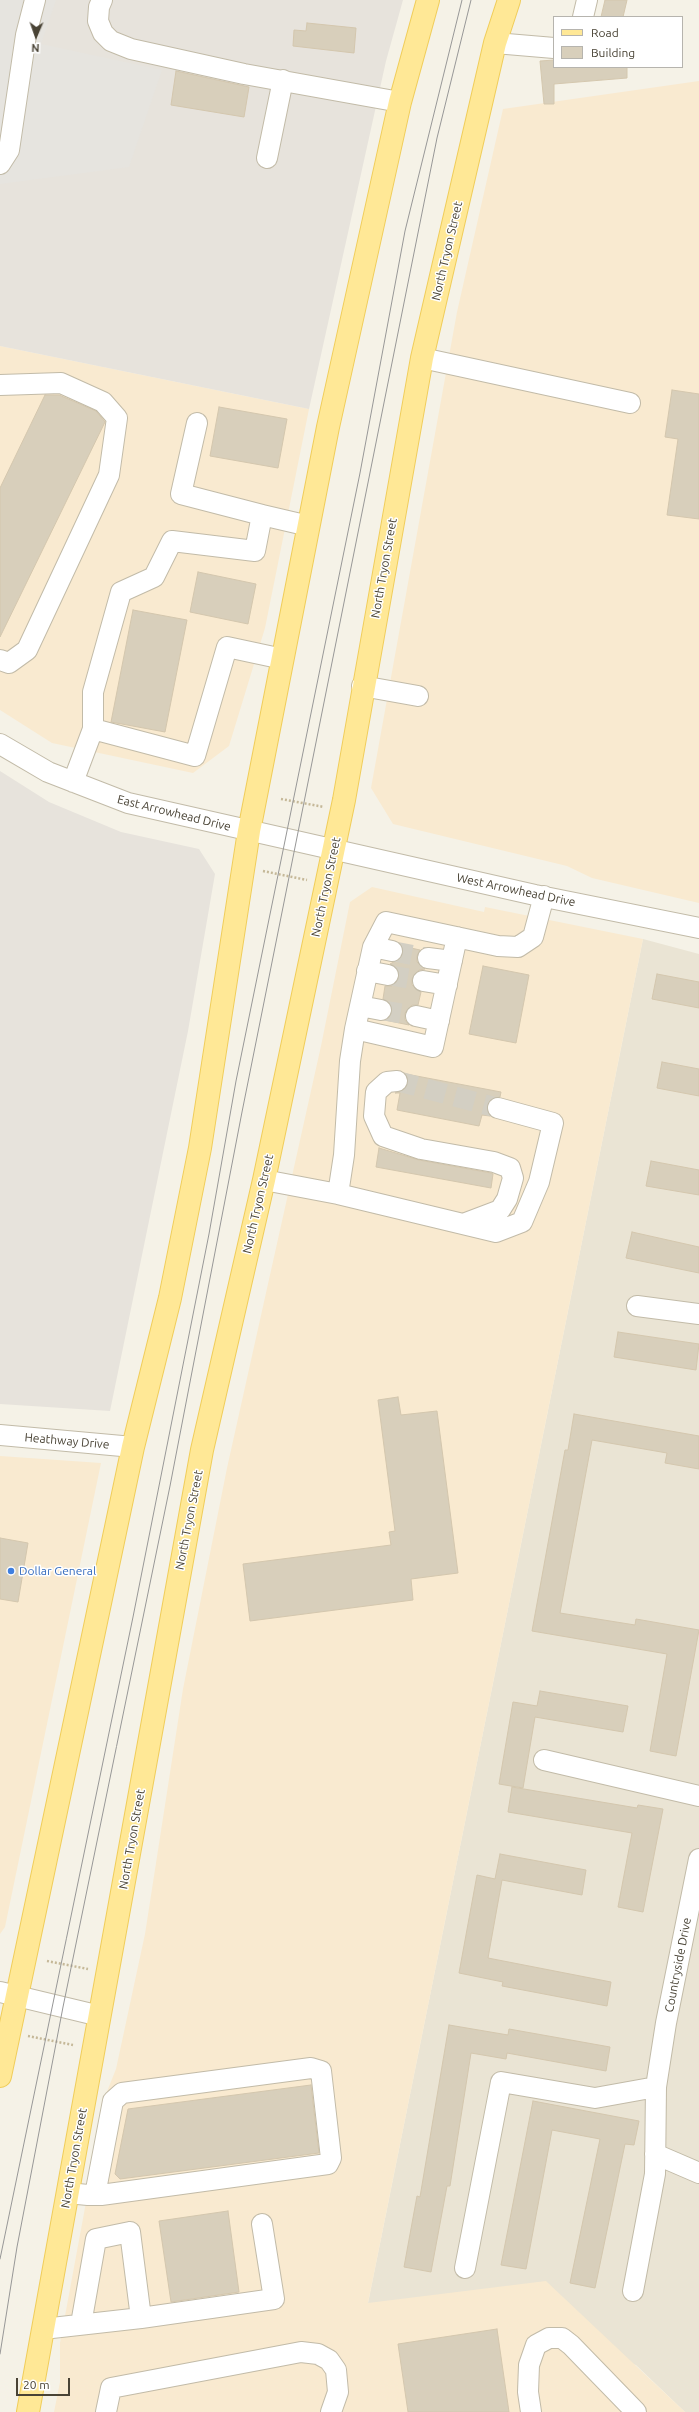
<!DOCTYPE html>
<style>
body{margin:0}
#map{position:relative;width:699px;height:2412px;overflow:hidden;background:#f5f2e7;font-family:Ubuntu,sans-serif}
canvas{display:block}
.legend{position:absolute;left:553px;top:16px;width:130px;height:52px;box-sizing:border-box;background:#fff;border:1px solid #b6b4ae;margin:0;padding:5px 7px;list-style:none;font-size:12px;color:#494335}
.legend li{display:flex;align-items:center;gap:8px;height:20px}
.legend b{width:20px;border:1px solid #b6b4ae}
.north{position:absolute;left:16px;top:16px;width:40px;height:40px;-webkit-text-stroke:3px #fff;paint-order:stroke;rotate:182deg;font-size:11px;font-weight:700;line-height:16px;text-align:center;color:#494335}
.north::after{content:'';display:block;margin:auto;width:14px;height:18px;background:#494335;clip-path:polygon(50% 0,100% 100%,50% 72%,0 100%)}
.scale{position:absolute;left:16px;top:2378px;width:54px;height:18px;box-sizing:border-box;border:2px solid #494335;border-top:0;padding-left:5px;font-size:12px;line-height:14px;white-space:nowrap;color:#494335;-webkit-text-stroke:3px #fff;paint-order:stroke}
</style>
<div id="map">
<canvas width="699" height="2412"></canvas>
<ul class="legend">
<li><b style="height:5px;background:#ffe896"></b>Road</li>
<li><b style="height:11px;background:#d8cfbb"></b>Building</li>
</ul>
<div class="north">N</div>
<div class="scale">20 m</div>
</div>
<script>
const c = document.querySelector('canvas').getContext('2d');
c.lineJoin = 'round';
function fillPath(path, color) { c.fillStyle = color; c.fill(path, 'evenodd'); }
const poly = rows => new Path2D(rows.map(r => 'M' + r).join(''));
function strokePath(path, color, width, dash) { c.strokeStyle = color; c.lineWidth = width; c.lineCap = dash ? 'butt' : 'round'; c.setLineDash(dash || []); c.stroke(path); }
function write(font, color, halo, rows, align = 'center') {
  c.font = font + ' Ubuntu,sans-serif'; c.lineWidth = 3; c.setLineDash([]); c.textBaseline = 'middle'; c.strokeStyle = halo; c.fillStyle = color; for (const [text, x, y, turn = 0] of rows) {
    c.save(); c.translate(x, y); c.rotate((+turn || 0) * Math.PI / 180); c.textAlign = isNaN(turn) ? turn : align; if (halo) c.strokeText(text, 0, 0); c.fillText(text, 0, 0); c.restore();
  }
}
fillPath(poly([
 [643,939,699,954,699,2412,685,2412,636,2365,368,2303]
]), '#eae4d4');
fillPath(poly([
 [699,81,699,903,592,878,567,866,393,824,371,788,457,312,503,109],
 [0,346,309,409,265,628,229,746,193,773,52,743,0,710],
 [372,887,484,912,485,907,643,939,368,2303,546,2281,685,2412,54,2412,60,2382,60,2343,106,2094,116,2069,145,1934,183,1689,227,1468,321,1046,350,902],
 [0,1456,101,1463,5,1927,0,1934]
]), '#f9ead0');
fillPath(poly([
 [0,0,403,0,386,61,309,409,0,346],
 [0,771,49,802,121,832,199,849,215,874,188,1031,110,1411,0,1404]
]), '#e7e3dc');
fillPath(poly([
 [0,0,56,0,41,44,162,70,129,167,0,184]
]), '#e6e4df');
const building = poly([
 [605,0,627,0,623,17,601,17,605,0],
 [307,23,356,28,354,53,293,46,294,30,306,31,307,23],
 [554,60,554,67,627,67,627,78,554,84,554,104,544,104,540,61,554,60],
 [176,71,249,87,244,117,171,105,176,71],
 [672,390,699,394,699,519,667,515,678,439,665,437,672,390],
 [45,395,59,395,96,411,105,422,0,637,0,488,45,395],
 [219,407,287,419,278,468,210,456,219,407],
 [198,572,256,584,248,624,190,612,198,572],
 [133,610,187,620,165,732,111,722,133,610],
 [402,946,420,950,417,956,417,962,425,969,419,970,412,979,412,985,421,992,418,1005,412,1005,405,1013,405,1020,409,1025,385,1020,392,1013,392,1007,383,999,385,986,392,986,399,978,399,971,390,964,401,958,403,953,402,946],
 [483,966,529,975,516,1043,469,1034,483,966],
 [657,974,699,982,699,1008,652,999,657,974],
 [662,1062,699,1069,699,1096,657,1088,662,1062],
 [406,1074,501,1092,500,1097,490,1100,487,1111,490,1116,482,1115,479,1126,397,1110,400,1093,395,1093,403,1091,407,1086,406,1074],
 [379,1148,419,1160,491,1173,493,1174,491,1188,376,1167,379,1148],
 [651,1161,699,1170,699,1195,646,1186,651,1161],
 [632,1232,699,1247,699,1273,626,1258,632,1232],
 [618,1332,699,1344,696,1370,614,1357,618,1332],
 [398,1397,401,1415,437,1411,458,1573,411,1579,413,1600,250,1621,243,1564,391,1545,389,1532,395,1531,378,1400,398,1397],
 [574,1414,699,1436,699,1469,665,1463,667,1453,592,1440,560,1613,635,1625,636,1619,699,1630,676,1756,650,1751,667,1654,532,1631,565,1450,568,1450,574,1414],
 [0,1538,28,1543,18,1602,0,1599,0,1538],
 [540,1691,628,1706,623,1732,535,1717,523,1788,499,1784,513,1702,537,1706,540,1691],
 [512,1787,637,1808,638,1805,663,1809,643,1912,618,1907,632,1833,508,1812,512,1787],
 [500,1854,586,1870,582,1895,502,1880,488,1958,611,1982,607,2006,502,1986,503,1982,459,1973,477,1875,495,1879,500,1854],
 [449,2025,508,2035,509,2029,610,2047,606,2071,507,2053,506,2059,471,2053,450,2186,447,2186,431,2272,404,2267,417,2196,420,2197,449,2025],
 [311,2085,319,2153,120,2179,115,2174,128,2109,311,2085],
 [533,2101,639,2121,634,2145,625,2144,595,2288,570,2283,600,2139,552,2130,526,2269,501,2265,533,2101],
 [228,2211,239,2292,171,2302,159,2221,228,2211],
 [497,2329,509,2412,408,2412,398,2344,497,2329]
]);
fillPath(building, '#d8cfbb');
strokePath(building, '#d4c7ae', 1);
strokePath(poly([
 [392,951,428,958],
 [388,975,423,981],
 [381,1010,416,1016],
 [397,1081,498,1108]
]), '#d3cfc3', 20, [20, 10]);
const minor = poly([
 [102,0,99,7,98,21,103,33,111,41,131,49,244,74,400,102],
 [583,17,587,0],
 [495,43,554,48],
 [267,158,283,80],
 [0,164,9,150,26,35,35,0],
 [422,358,630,403],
 [0,385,61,383,103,402,117,418,109,475,27,650,9,663,0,660],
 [262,515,309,526],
 [362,686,418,696],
 [93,729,93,692,121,592,154,577,172,541,255,551,262,515,181,494,197,423],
 [0,744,48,772,128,803,535,895,699,928],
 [73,782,93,729,195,756,227,647,283,659],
 [373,947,392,951],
 [428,958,452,961],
 [367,971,388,975],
 [423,981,447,985],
 [360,1006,381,1010],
 [416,1016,439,1021],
 [355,1029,433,1047,457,937],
 [397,1081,387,1082,376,1092,374,1116,383,1136,421,1149,494,1162,510,1168,513,1178,507,1199,500,1210,463,1224],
 [264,1180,338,1194,344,1155,350,1061,355,1029,373,947,386,922,498,946,518,947,533,937,544,896],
 [338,1194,496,1232,522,1222,539,1182,553,1123,498,1108],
 [637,1306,699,1314],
 [0,1435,133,1447],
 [544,1760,699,1796],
 [0,1992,100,2016],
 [655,2154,699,2173],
 [68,2193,88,2195,101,2195,328,2164,331,2158,321,2071,311,2068,122,2093,113,2101,95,2195],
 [465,2268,501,2082,595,2098,656,2087,666,2023,699,1859],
 [633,2291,655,2174,656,2087],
 [141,2318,274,2299,262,2224],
 [43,2329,141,2318,130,2232,96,2239,81,2324],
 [106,2412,111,2388,301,2352,318,2354,329,2360,336,2370,338,2392,331,2412],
 [531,2412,528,2392,529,2365,536,2345,549,2338,562,2338,571,2345,636,2412]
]);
const major = poly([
 [0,2076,133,1447,170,1298,200,1148,249,831,328,427,400,102,428,0],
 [28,2412,202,1450,264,1180,344,800,422,358,495,43,509,0]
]);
strokePath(minor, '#c2bba8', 22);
strokePath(major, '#f0cd5a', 24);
strokePath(poly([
 [281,799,324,807],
 [263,871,307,880],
 [47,1961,88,1969],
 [28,2036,73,2045]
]), '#c5b898', 2.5, [2, 2]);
strokePath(minor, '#fff', 20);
strokePath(major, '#ffe896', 22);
strokePath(poly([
 [0,2259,133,1617,209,1234,236,1081,360,473,405,231,462,0],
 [0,2354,17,2247,63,2007,170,1486,242,1112,437,138,471,0]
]), '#979797', 1);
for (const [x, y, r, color] of [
 [11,1571,4,"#3f7fe0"]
]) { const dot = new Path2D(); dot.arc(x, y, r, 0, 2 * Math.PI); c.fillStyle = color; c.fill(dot); strokePath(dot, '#fff', 1.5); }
write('12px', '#494335', '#fff', [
 ["North Tryon Street",447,251,-77],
 ["North Tryon Street",384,568,-80],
 ["East Arrowhead Drive",174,813,14],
 ["North Tryon Street",326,887,-78],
 ["West Arrowhead Drive",516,890,12],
 ["North Tryon Street",258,1204,-77],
 ["Heathway Drive",67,1441,5],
 ["North Tryon Street",189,1520,-79],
 ["North Tryon Street",132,1839,-80],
 ["Countryside Drive",678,1965,-79],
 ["North Tryon Street",74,2158,-80]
]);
write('12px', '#366cbe', '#fff', [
 ["Dollar General",19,1571]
], 'left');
</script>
